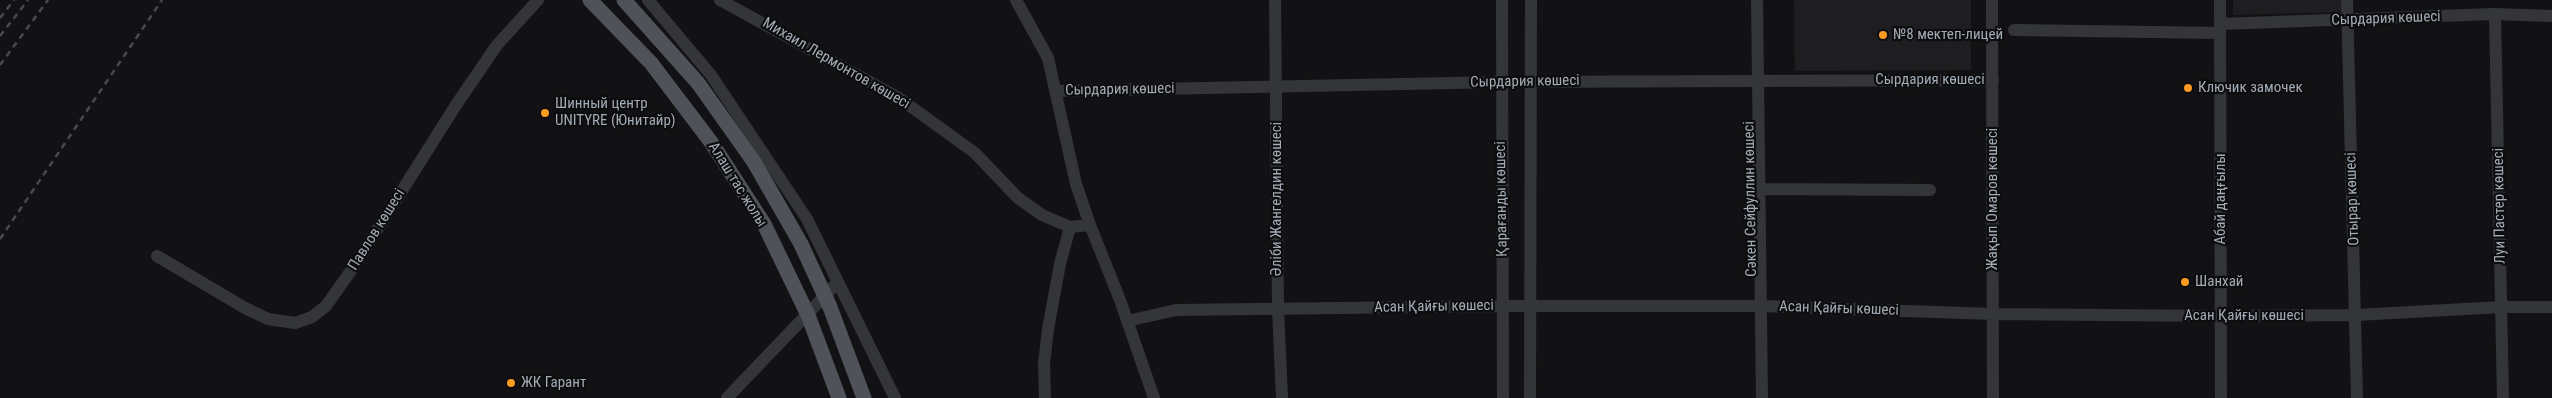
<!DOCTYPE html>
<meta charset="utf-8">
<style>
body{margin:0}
canvas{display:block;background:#121214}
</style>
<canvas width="2552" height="398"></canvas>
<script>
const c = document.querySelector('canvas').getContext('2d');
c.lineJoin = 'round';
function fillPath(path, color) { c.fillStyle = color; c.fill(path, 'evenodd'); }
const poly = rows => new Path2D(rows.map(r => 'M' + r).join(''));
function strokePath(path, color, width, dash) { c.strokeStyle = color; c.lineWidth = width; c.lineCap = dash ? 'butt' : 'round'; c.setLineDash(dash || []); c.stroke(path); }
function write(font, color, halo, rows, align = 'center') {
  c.font = font + ' "Roboto Condensed",sans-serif'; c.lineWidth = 4.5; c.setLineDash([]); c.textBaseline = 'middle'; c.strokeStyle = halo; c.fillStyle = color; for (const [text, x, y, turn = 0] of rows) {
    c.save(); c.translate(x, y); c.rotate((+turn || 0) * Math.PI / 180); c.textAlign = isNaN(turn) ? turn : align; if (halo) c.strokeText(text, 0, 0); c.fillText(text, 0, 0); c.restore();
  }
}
fillPath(poly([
 [1794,0,1971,0,1971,70,1795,71],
 [2233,0,2343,0,2344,12,2233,15]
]), '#1e1e21');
strokePath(poly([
 [648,0,711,75,807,219,895,398],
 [720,0,899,98,975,153,1018,198,1042,215,1070,227,1090,225,1120,300,1154,398],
 [1016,0,1048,58,1076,184,1090,225],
 [1275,0,1278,309,1282,398],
 [1502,0,1503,398],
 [1757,0,1762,398],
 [1992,0,1993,398],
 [2220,0,2221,398],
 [2347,0,2357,398],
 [2495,14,2503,398],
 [2220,24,2495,14,2552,16],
 [2014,30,2220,33],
 [1057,91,1501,82,1993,80],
 [1758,189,1930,190],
 [157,256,245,308,268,319,295,323,312,317,326,306,355,265,456,105,497,45,538,0],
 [1127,321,1176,310,1503,306,1760,306,1993,314,2221,316,2356,315,2502,307,2552,307],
 [727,398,838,282],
 [1045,398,1044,364,1048,329,1060,264,1070,227],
 [1530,398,1531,0]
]), '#333539', 12);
strokePath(poly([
 [0,18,14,0],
 [0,36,28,0],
 [0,65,48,0],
 [0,239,162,0]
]), '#46494e', 2.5, [6, 5]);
strokePath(poly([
 [590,0,651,63,711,142,764,224,808,315,839,398],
 [624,0,698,83,754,162,801,244,830,307,864,398]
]), '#4f5258', 15);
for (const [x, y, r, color] of [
 [1883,35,5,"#fd9a22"],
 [2188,88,5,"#fd9a22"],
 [545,113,5,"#fd9a22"],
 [2185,282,5,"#fd9a22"],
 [511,383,5,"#fd9a22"]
]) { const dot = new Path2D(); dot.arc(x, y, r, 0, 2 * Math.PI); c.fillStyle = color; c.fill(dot); strokePath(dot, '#0d0d0f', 2); }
write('15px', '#a3abb5', '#0d0d0f', [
 ["Сырдария көшесі",2386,19,-2],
 ["Михаил Лермонтов көшесі",836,64,30],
 ["Сырдария көшесі",1930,80],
 ["Сырдария көшесі",1525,82,-1],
 ["Сырдария көшесі",1120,90,-1],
 ["Алаш тас жолы",737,185,58],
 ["Әліби Жангелдин көшесі",1277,199,-90],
 ["Қарағанды көшесі",1502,199,-91],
 ["Сәкен Сейфуллин көшесі",1751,199,-91],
 ["Жақып Омаров көшесі",1993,199,-90],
 ["Абай даңғылы",2221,199,-90],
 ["Отырар көшесі",2353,199,-92],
 ["Луи Пастер көшесі",2500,206,-91],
 ["Павлов көшесі",377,230,-58],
 ["Асан Қайғы көшесі",1434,307,-1],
 ["Асан Қайғы көшесі",1839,309,2],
 ["Асан Қайғы көшесі",2244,316]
]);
write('15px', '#a3abb5', '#0d0d0f', [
 ["№8 мектеп-лицей",1893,35],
 ["Ключик замочек",2198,88],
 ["Шинный центр",555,104],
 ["UNITYRE (Юнитайр)",555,121],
 ["Шанхай",2195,282],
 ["ЖК Гарант",521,383]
], 'left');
</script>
